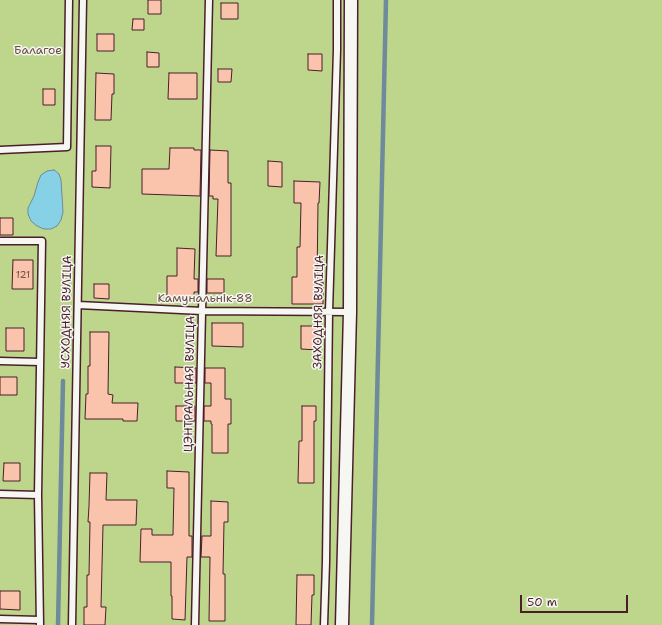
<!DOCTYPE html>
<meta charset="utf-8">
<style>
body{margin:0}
#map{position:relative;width:662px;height:625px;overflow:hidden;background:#f6f6f2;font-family:"Shantell Sans",sans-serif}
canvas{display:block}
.scale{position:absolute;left:520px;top:595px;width:108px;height:18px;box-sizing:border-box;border:2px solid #4a1f2b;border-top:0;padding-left:5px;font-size:12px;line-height:14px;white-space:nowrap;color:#4a1f2b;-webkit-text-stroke:3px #f6f6f2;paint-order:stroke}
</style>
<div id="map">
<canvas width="662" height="625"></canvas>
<div class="scale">50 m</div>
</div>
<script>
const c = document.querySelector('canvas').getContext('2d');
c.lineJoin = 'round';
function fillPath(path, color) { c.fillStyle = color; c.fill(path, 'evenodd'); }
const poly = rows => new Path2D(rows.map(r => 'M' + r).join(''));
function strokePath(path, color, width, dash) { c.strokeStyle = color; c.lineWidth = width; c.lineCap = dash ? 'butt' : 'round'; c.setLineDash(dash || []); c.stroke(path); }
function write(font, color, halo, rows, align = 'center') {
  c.font = font + ' "Shantell Sans",sans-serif'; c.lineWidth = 3; c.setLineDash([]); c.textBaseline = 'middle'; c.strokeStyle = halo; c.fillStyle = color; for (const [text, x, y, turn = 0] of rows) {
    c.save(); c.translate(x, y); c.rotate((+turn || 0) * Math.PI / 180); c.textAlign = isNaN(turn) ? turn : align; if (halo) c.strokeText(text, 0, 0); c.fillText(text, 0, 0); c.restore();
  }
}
fillPath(poly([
 [0,0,662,0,662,625,0,625]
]), '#bdd68c');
const water = poly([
 [54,170,59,174,61,180,63,212,61,220,57,226,51,229,44,229,37,226,31,221,28,214,28,208,34,196,38,182,41,175,47,171,54,170]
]);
fillPath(water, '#86d1e6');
strokePath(water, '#6e8a9b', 1);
strokePath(poly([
 [58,625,63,381],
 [372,625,386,0]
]), '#6e8a9b', 4.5);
const building = poly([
 [148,0,161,0,161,14,148,14,148,0],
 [221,3,238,3,238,19,221,19,221,3],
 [133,19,144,19,144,30,132,30,133,19],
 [97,34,114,34,114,51,97,51,97,34],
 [147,52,159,53,159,67,147,67,147,52],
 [308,54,322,54,322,71,308,70,308,54],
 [218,69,232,69,231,82,218,82,218,69],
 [96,73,114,74,114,94,112,94,111,120,95,120,96,73],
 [169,73,197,73,197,99,168,99,169,73],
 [43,89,55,89,55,105,43,105,43,89],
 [96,146,111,146,110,188,92,187,92,171,96,171,96,146],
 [170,148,194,148,194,150,201,150,200,196,142,194,142,169,169,169,170,148],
 [210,150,228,151,228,183,231,183,231,256,216,256,218,199,213,199,213,196,209,196,210,150],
 [268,161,282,162,282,187,268,186,268,161],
 [294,181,320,182,319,203,318,203,317,282,323,282,323,304,292,304,292,277,297,277,297,247,300,247,301,203,294,203,294,181],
 [0,218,13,218,13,235,0,235,0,218],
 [177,248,195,249,194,279,198,279,198,292,194,292,194,301,167,301,167,276,177,276,177,248],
 [13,260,33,260,33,289,12,289,13,260],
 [207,279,224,279,224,293,207,293,207,279],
 [94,284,109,284,109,299,94,298,94,284],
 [212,323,243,323,243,347,212,346,212,323],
 [301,326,318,326,318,350,301,349,301,326],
 [6,328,24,328,24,351,6,351,6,328],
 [90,332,109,332,108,394,113,395,112,403,138,403,137,421,123,421,123,419,85,419,86,394,88,394,88,366,90,366,90,332],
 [175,367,196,368,196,383,175,383,175,367],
 [205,368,225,368,225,399,231,399,231,424,228,424,228,453,212,453,212,424,211,424,211,421,204,421,204,406,211,406,211,383,205,383,205,368],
 [0,377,17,377,17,395,0,395,0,377],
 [176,406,195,406,195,421,176,421,176,406],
 [302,406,316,406,316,421,314,421,314,483,298,483,299,441,302,441,302,406],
 [4,463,20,463,20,481,3,481,4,463],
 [167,471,189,472,189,536,192,536,192,557,187,557,185,620,172,619,172,596,171,596,171,562,140,562,141,529,152,529,152,535,173,535,174,488,167,488,167,471],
 [90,473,107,473,106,500,137,500,136,525,103,525,101,607,106,607,105,625,84,625,84,607,87,607,87,575,89,575,90,522,88,522,89,506,90,473],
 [211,501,228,502,228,522,224,522,223,574,225,574,225,621,209,621,210,557,201,557,202,536,211,536,211,501],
 [297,575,314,575,314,595,312,595,311,625,296,625,297,575],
 [0,591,20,591,20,610,0,609,0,591]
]);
fillPath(building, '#f9c4ab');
strokePath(building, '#4a1f2b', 1);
const lane = poly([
 [0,150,67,147,69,0],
 [0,241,42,241,38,495,40,625],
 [78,305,202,311,350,312],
 [0,361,40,362],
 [0,494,38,495],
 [0,619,40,620],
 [72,625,83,0],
 [195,625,209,0],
 [324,625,326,562,329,312,337,50,337,0]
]);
const street = poly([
 [342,625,350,312,351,0]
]);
strokePath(lane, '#4a1f2b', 9);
strokePath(street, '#4a1f2b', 15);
strokePath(lane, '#f6f6f2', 6);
strokePath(street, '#f6f6f2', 12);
write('10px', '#76484b', null, [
 ["121",23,275]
]);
write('12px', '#674d43', '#f6f6f2', [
 ["Балагое",38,51],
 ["Камунальнік-88",205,299]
]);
write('12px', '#4a1f2b', '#f6f6f2', [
 ["УСХОДНЯЯ ВУЛІЦА",67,312,-89],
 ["ЗАХОДНЯЯ ВУЛІЦА",319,312,-89],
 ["ЦЭНТРАЛЬНАЯ ВУЛІЦА",190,384,-89]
]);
</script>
